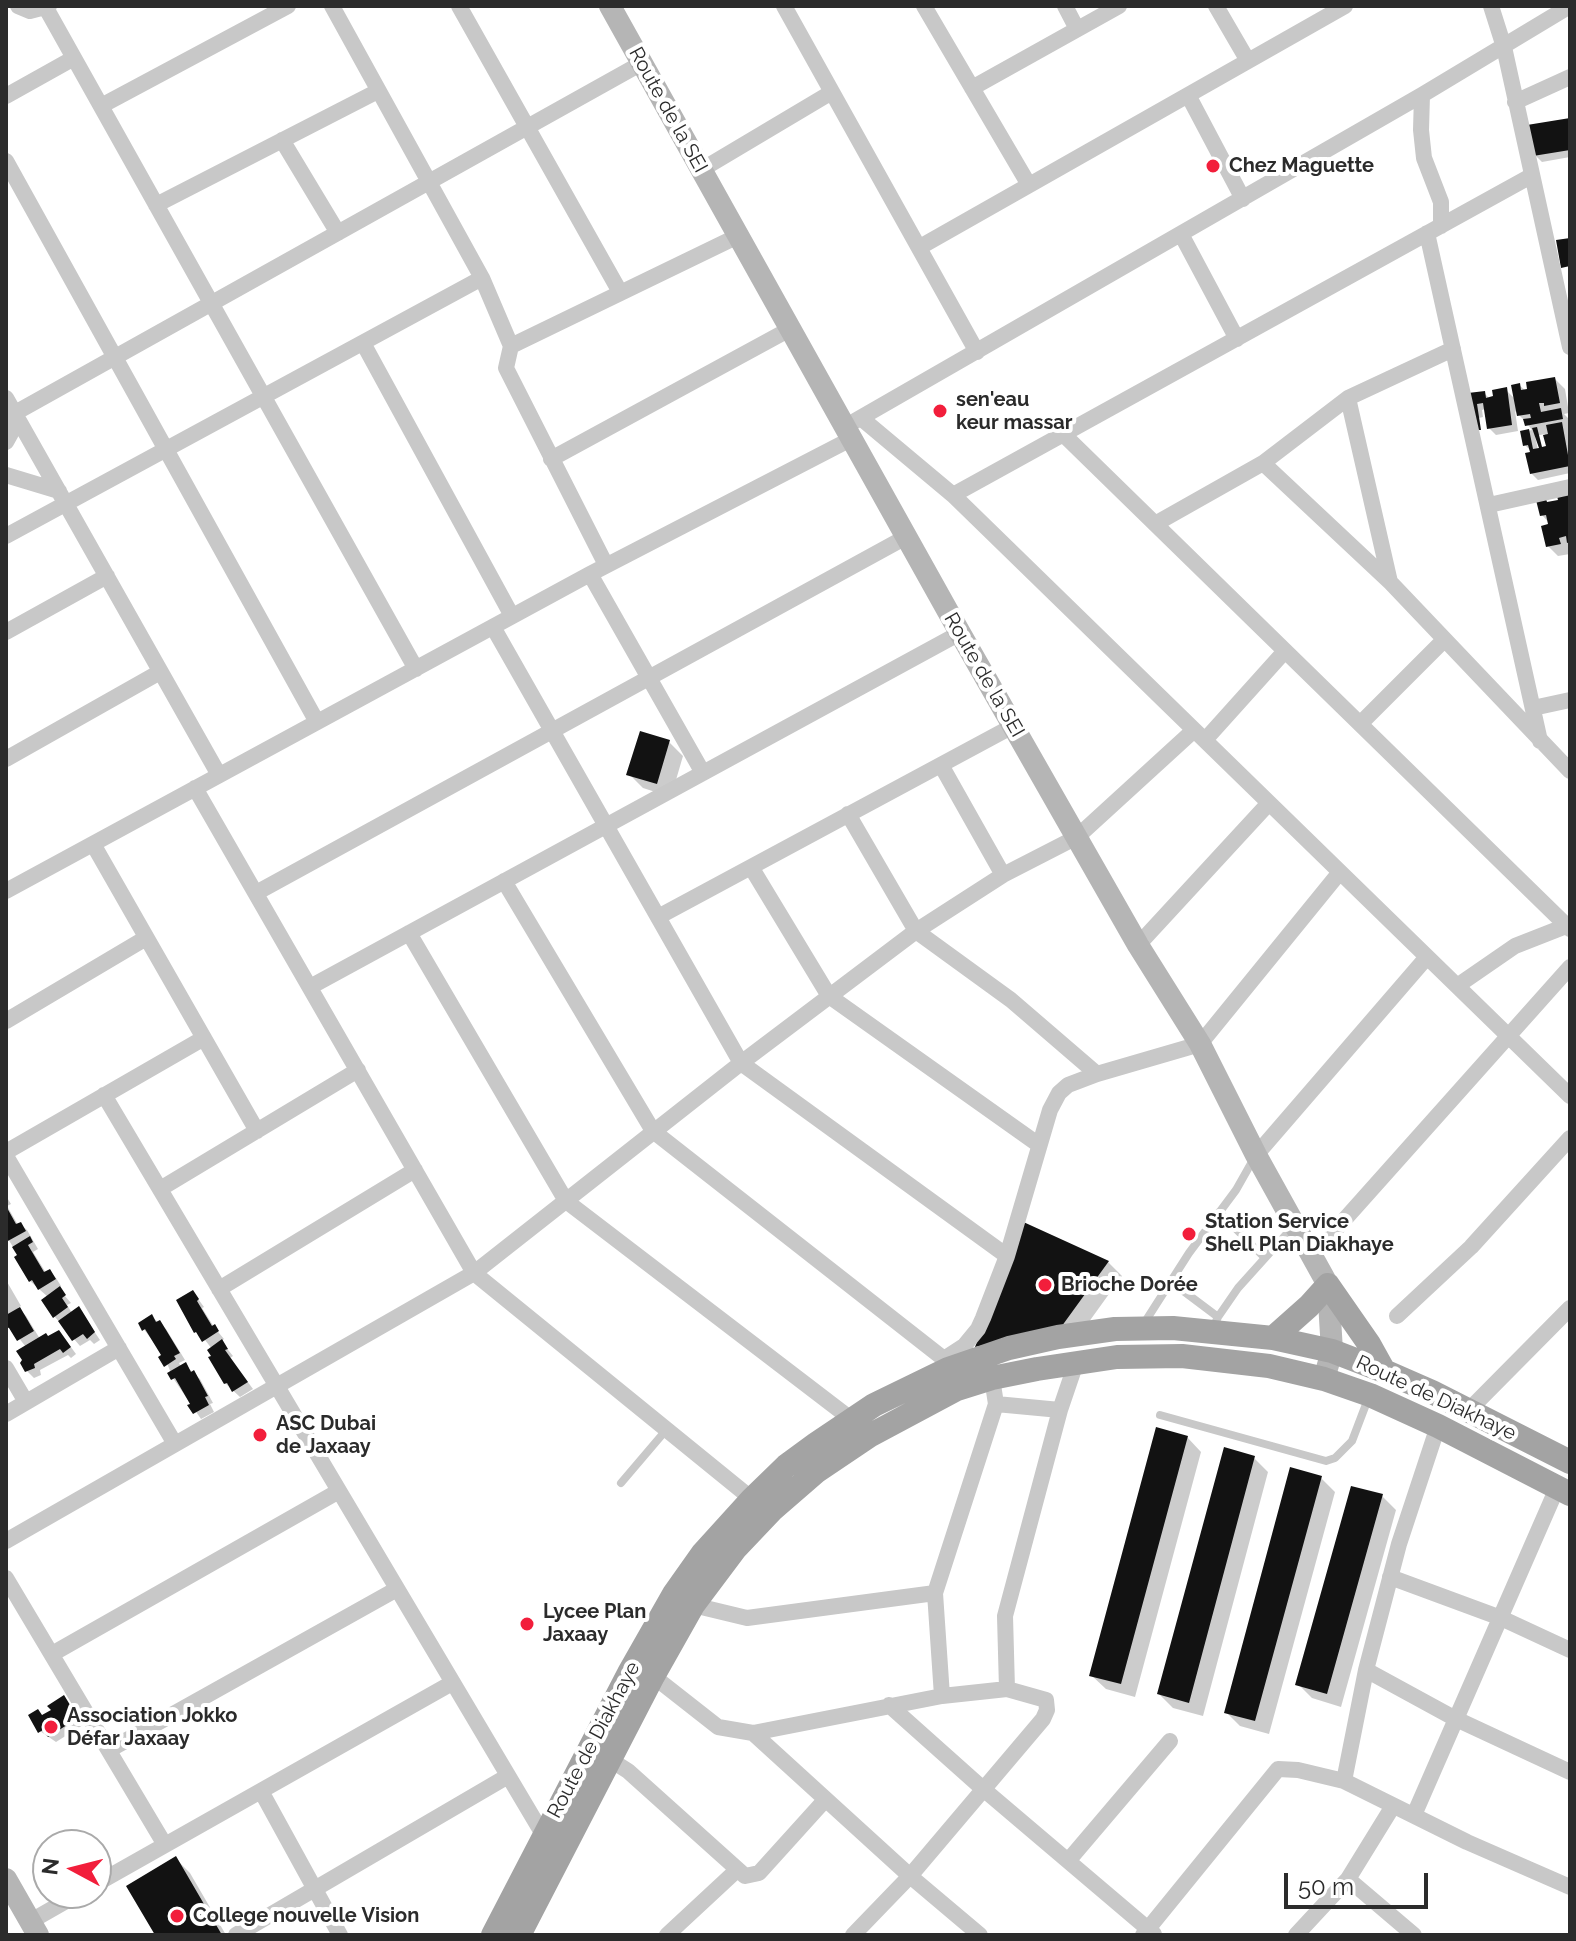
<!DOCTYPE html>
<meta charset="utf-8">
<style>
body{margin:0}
#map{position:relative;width:1576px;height:1941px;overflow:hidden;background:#fff;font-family:Raleway,sans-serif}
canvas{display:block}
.frame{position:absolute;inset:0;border:8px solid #2b2b2b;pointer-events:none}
.north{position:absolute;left:32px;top:1829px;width:80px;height:80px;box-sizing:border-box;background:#fff;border:2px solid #aaa;border-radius:50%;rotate:277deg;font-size:22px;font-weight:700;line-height:32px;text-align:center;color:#2b2b2b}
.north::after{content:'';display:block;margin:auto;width:28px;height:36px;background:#f21e3b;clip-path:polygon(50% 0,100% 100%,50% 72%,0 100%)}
.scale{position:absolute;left:1284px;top:1873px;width:144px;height:36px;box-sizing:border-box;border:4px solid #2b2b2b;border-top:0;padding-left:10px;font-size:24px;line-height:28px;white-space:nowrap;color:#2b2b2b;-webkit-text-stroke:6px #fff;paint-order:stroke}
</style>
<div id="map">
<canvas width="1576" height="1941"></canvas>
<div class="frame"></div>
<div class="north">N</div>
<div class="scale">50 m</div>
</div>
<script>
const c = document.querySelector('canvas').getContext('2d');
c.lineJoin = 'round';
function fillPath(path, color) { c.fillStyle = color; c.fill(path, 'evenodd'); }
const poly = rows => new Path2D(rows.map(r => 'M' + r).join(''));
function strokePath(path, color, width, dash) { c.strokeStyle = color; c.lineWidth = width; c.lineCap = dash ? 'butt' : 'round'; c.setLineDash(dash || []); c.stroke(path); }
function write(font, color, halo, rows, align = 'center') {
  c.font = font + ' Raleway,sans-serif'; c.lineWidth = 8; c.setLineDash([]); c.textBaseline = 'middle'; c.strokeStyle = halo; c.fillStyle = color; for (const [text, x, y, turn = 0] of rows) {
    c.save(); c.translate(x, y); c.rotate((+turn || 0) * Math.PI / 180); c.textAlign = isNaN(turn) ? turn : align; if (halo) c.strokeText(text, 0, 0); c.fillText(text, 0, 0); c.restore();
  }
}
fillPath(poly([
 [1570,120,1570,157,1542,162,1535,155],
 [1555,379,1565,389,1569,413,1564,414,1570,420,1570,430,1568,430,1570,473,1538,480,1531,473,1531,451,1525,445,1523,432,1532,430,1526,422,1515,411,1518,431,1496,435,1489,428,1486,409,1482,410,1483,417,1479,418,1473,411,1470,395,1484,393,1490,399,1506,390,1516,400,1519,385,1526,391],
 [1545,434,1548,448,1538,450,1535,436],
 [1570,495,1570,554,1558,556,1548,546,1551,525,1542,515,1548,504],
 [669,742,683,756,671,797,643,788,629,774],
 [6,1196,11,1204,7,1206,18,1225,20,1224,27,1230,38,1249,33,1252,46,1273,49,1271,56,1278,61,1286,58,1288,71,1303,67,1305,72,1313,79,1309,100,1340,94,1344,90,1340,80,1346,55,1317,48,1297,30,1281,19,1256,6,1236],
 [1020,1223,1108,1262,1122,1276,1073,1344,1005,1276],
 [6,1280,21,1306,18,1308,26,1316,40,1339,65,1339,76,1354,71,1358,68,1355,40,1370,41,1375,34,1378,27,1371,26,1347,6,1322],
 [193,1292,204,1307,202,1308,214,1327,224,1339,221,1341,233,1356,230,1358,253,1389,240,1397,225,1383,212,1349,181,1309],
 [152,1317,166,1329,185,1360,179,1363,181,1367,185,1365,200,1379,213,1403,210,1404,214,1412,201,1419,173,1378,164,1356,140,1324],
 [1187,1437,1201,1452,1135,1697,1106,1689,1091,1675],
 [1254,1458,1268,1472,1203,1716,1173,1708,1159,1694],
 [1321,1478,1335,1492,1269,1734,1240,1726,1226,1712],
 [1382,1496,1396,1510,1341,1707,1312,1698,1298,1684],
 [63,1697,83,1725,56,1742,40,1731],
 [176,1859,190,1873,226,1935,157,1935]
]), '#0003');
fillPath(poly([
 [1570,118,1570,150,1533,156,1527,125],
 [1570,238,1570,266,1561,268,1556,240],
 [1555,377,1560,403,1544,406,1544,403,1539,403,1541,412,1561,408,1563,419,1525,426,1523,419,1531,418,1530,414,1517,416,1511,385,1520,383,1521,390,1527,389,1526,382],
 [1507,387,1512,425,1487,429,1483,403,1477,404,1481,430,1477,430,1468,393,1485,391,1486,398,1493,396,1492,390],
 [1562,422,1570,466,1530,474,1525,453,1530,452,1528,445,1523,446,1520,431,1529,429,1533,449,1539,448,1532,428,1537,427,1542,447,1546,446,1543,435,1548,434,1546,425],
 [1570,493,1570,542,1567,543,1566,536,1559,538,1561,544,1546,547,1541,526,1548,524,1546,515,1540,516,1536,500,1546,499,1547,502,1558,500,1557,496],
 [640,731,670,740,657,784,626,775],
 [6,1206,16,1224,21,1222,26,1231,6,1242],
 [1019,1220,1109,1261,1059,1330,975,1347,1003,1275],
 [30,1236,33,1242,28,1245,44,1272,50,1269,56,1279,38,1290,32,1280,29,1282,14,1257,17,1255,12,1247],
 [60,1286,66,1295,62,1298,68,1307,53,1318,41,1300],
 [193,1290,199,1299,197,1301,212,1326,215,1324,219,1331,202,1342,196,1332,194,1333,176,1300],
 [79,1306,95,1332,87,1339,83,1334,72,1341,58,1321],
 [20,1307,34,1331,17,1341,9,1328,6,1327,6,1315],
 [152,1314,156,1322,160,1320,180,1353,174,1356,176,1359,164,1367,158,1357,161,1355,145,1329,142,1331,138,1323],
 [59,1330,71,1347,63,1353,60,1349,34,1364,35,1368,25,1372,20,1363,22,1360,16,1351,46,1333,48,1336],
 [222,1339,228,1349,225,1350,248,1382,232,1392,227,1383,224,1384,208,1357,211,1356,207,1350],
 [186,1362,191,1372,194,1370,208,1396,205,1397,209,1405,193,1414,187,1405,190,1404,175,1378,171,1380,167,1373],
 [1156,1427,1188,1436,1121,1684,1089,1676],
 [1224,1447,1255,1456,1189,1703,1157,1694],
 [1290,1467,1322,1476,1255,1721,1224,1713],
 [1351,1486,1383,1494,1327,1694,1295,1685],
 [64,1695,78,1718,48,1737,43,1730,38,1733,28,1715,38,1709,42,1715,51,1710,47,1706],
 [176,1856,222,1935,155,1935,126,1886]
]), '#121212');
strokePath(poly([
 [1219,1212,1265,1258],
 [1170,1281,1218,1317],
 [1143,1325,1189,1253,1236,1190,1253,1160],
 [1212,1330,1218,1317,1238,1288,1292,1228],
 [1160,1415,1326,1461,1335,1458,1352,1441,1368,1399],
 [621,1483,667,1429]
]), '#c8c8c8', 8);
strokePath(poly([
 [18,6,30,11,49,6],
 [332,6,482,278,511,346,506,368,606,565],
 [459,6,620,292],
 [784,6,977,352],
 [924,6,1029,185],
 [1065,6,1077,29],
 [1216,6,1248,61],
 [1491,6,1504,47,1570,347],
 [46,8,416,669],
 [972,88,1119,6],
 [1188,95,1243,199],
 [1422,95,1421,130,1424,158,1441,202,1441,226],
 [6,96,74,58],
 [1515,102,1570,77],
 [101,106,288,6],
 [282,140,338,233],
 [6,161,317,722],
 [701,170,832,92],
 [156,205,378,91],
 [1427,233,1540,741],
 [1181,234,1237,339],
 [920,247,1345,6],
 [363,343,512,616],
 [511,346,738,236],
 [6,398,219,775],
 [1348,398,1390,582],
 [861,418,953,495,1570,1096],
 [855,421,1422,95,1570,6],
 [1062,433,1570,929],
 [6,442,11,433,15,413,642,63],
 [551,459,790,329],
 [1263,463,1391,583,1570,771],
 [6,475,59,491],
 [953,495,1531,176],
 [1489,505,1570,487],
 [1155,524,1263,463,1348,398,1453,349],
 [6,536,482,278],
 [590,574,703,773],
 [493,627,741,1063,1007,1256],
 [6,632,107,576],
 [1533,708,1570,700],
 [1360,724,1444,640],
 [1205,740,1285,651],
 [6,759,160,672],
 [941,765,1003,875],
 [195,788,474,1273,752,1499],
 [848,814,916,931,1011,1000,1097,1074],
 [93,844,257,1131],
 [751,867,829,996,1039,1145],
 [504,881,653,1131,944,1359,948,1369],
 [6,891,590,574,851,439],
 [256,893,906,537],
 [658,917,1013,726],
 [409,933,566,1201,851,1419],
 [1138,945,1269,803],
 [1457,986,1515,946,1566,926],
 [310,987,960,633],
 [6,1021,146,938],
 [104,1095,544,1836],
 [6,1152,204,1038],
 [1256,1155,1427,957],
 [6,1156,175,1444],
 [160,1189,358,1070],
 [1312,1256,1570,967],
 [219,1289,415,1170],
 [1397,1316,1471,1247,1570,1138],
 [944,1359,964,1346,978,1329,983,1318,1007,1256,1050,1110,1059,1093,1068,1085,1097,1074,1200,1044,1340,872],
 [6,1368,26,1402],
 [996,1404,1060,1410],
 [1469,1410,1570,1308],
 [6,1414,119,1348],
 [6,1541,474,1273,741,1063,916,931,1003,875,1077,837,1193,731],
 [1390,1577,1501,1618,1570,1650],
 [6,1578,165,1845],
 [693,1605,747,1618,935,1593],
 [52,1654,339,1491],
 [1366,1670,1454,1718,1570,1772],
 [653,1676,718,1727,753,1733,942,1696,1007,1689,1046,1700,1047,1710,1043,1719,910,1876,853,1935],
 [1007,1689,1005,1616,1060,1410,1076,1363],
 [942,1696,935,1593,996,1404,992,1378],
 [889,1705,982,1788,1154,1934],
 [753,1733,910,1876,980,1935],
 [109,1750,397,1589],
 [609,1759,628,1771,745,1876,759,1873,825,1800],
 [1344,1781,1366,1670,1399,1544,1438,1426],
 [261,1791,340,1935],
 [1414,1815,1557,1488],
 [1068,1861,1170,1741],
 [1348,1879,1414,1935],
 [96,1884,452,1683],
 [31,1921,80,1893],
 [236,1935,508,1776],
 [667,1935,737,1870],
 [1143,1935,1278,1769,1298,1770,1344,1781,1467,1842,1570,1887],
 [1296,1935,1348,1879,1393,1806]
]), '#c8c8c8', 16);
strokePath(poly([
 [610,6,960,633,1138,945,1200,1044,1256,1155,1328,1285,1332,1351,1324,1379],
 [6,1879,38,1935]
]), '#b5b5b5', 22);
strokePath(poly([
 [1273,1338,1309,1306,1328,1285,1369,1344,1384,1371],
 [493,1935,629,1673,674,1594,703,1553,752,1499,786,1466,816,1444,874,1405,948,1369,1009,1348,1058,1337,1115,1329,1173,1328,1273,1338,1332,1351,1384,1371,1432,1392,1570,1462],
 [519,1935,653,1676,693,1605,735,1549,772,1510,817,1471,869,1436,957,1389,992,1378,1037,1369,1117,1357,1182,1356,1269,1366,1324,1379,1370,1395,1438,1426,1570,1494]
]), '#a3a3a3', 24);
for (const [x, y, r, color] of [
 [1213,166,8,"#f21e3b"],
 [940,411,8,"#f21e3b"],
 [1189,1234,8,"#f21e3b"],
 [1045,1285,8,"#f21e3b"],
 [260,1435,8,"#f21e3b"],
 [527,1624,8,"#f21e3b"],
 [51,1727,8,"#f21e3b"],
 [177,1916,8,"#f21e3b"]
]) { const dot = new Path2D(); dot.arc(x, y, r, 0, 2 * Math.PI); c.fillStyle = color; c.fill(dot); strokePath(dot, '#fff', 3); }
write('20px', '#2b2b2b', '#fff', [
 ["Route de la SEI",668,110,61],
 ["Route de la SEI",984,675,60],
 ["Route de Diakhaye",1436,1398,25],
 ["Route de Diakhaye",594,1740,-62]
]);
write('bold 20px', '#2b2b2b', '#fff', [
 ["Chez Maguette",1229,166],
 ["sen'eau",956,400],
 ["keur massar",956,423],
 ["Station Service",1205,1222],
 ["Shell Plan Diakhaye",1205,1245],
 ["Brioche Dorée",1061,1285],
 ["ASC Dubai",276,1424],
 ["de Jaxaay",276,1447],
 ["Lycee Plan",543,1612],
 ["Jaxaay",543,1635],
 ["Association Jokko",67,1716],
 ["Défar Jaxaay",67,1739],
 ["College nouvelle Vision",193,1916]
], 'left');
</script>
